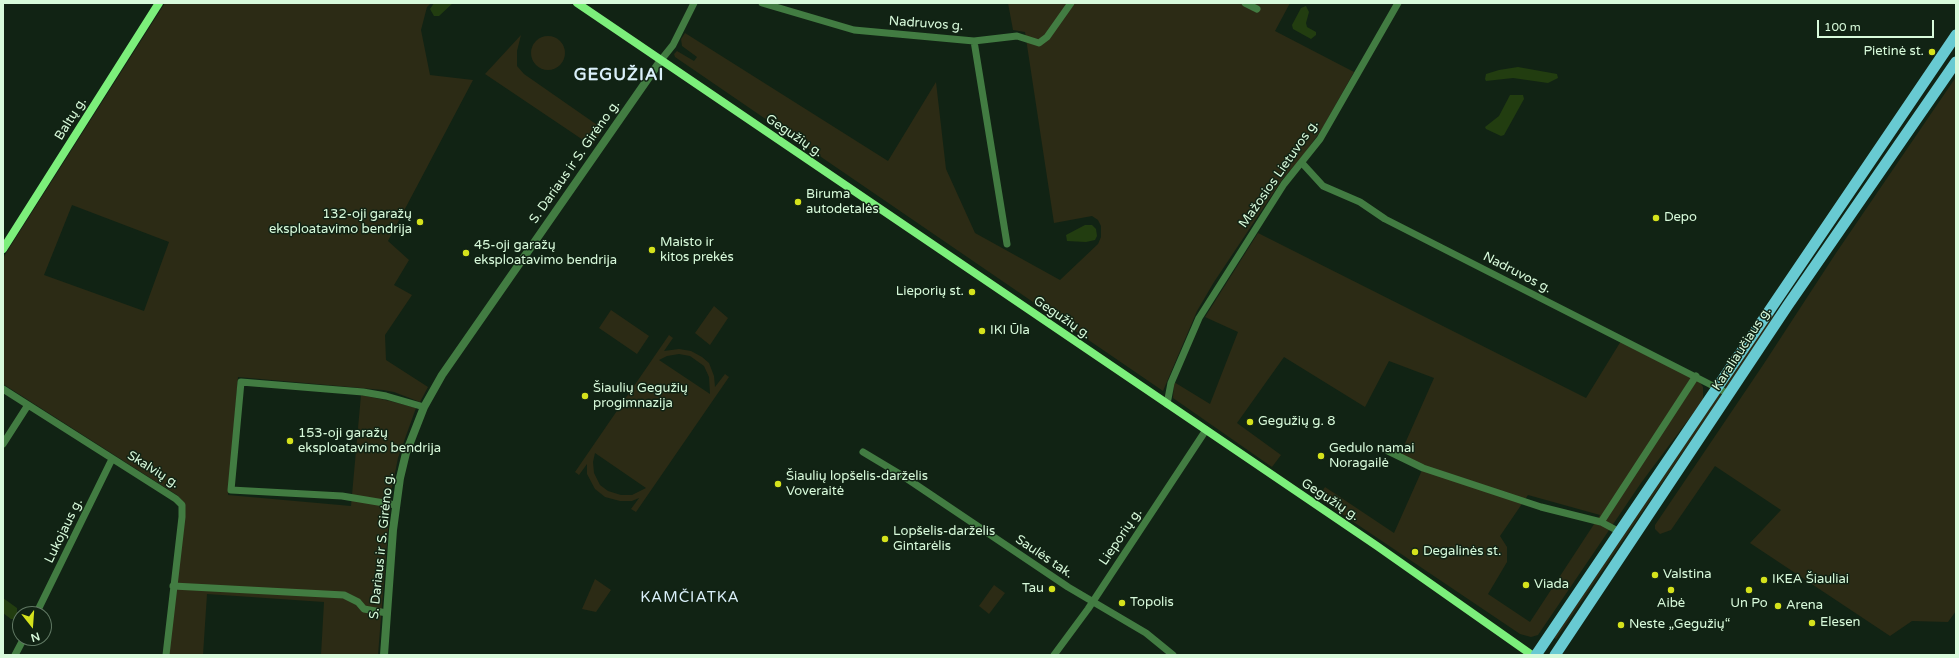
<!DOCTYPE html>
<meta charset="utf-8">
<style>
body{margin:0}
#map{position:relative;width:1959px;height:658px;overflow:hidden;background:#112314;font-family:"Varela Round",sans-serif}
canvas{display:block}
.frame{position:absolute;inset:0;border:4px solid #d8fadb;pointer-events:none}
.north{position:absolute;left:12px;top:606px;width:40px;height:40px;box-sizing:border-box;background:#112314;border:1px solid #617964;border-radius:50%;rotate:163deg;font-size:11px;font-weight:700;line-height:16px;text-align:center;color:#d8fadb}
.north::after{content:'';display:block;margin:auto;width:14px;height:18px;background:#d5e21c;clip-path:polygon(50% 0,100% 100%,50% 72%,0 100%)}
.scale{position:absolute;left:1817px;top:20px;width:117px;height:18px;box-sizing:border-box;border:2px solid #d8fadb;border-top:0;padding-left:5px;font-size:12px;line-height:14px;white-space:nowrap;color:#d8fadb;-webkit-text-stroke:3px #112314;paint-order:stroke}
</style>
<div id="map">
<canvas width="1959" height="658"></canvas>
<div class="frame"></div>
<div class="north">N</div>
<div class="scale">100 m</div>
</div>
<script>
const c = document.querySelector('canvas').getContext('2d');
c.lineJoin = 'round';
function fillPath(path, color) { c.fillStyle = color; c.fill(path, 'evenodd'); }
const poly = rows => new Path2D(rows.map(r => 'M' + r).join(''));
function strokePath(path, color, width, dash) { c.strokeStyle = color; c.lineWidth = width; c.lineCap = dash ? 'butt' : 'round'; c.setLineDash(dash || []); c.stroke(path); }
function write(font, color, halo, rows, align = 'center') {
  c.font = font + ' "Varela Round",sans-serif'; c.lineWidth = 3; c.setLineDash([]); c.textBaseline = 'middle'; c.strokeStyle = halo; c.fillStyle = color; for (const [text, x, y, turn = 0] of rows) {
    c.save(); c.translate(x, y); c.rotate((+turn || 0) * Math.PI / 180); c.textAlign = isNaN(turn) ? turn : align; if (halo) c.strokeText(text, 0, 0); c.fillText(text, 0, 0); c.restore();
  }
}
fillPath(poly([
 [165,3,431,3,427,7,421,30,430,75,473,80,388,241,409,260,394,285,412,295,385,335,386,360,428,387,420,402,394,392,383,390,238,377,228,495,351,506,361,395,390,401,416,408,398,458,391,493,378,655,321,655,324,602,207,594,203,655,169,655,182,500,177,495,3,384,3,258],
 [72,205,169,242,144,311,44,275],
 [1008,3,1290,3,1275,31,1354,72,1322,129,1304,154,1282,180,1214,282,1197,311,1163,391,675,57,674,54,677,51,694,61,697,57,682,46,681,39,685,33,888,161,936,82,946,169,975,233,1060,280,1098,244,1101,237,1101,226,1098,220,1092,216,1054,223,1025,32,1013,30],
 [521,35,517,51,517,66,524,74,603,129,592,146,485,74],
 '531 53a17 17 0 1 1 34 0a17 17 0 1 1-34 0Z',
 [1956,77,1956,611,1948,622,1912,621,1890,636,1750,543,1781,510,1715,466,1671,530,1660,534,1655,529,1655,525,1763,365,1836,253],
 [1258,233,1586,398,1621,341,1700,382,1703,387,1703,400,1641,483,1538,635,1531,637,1520,634,1318,498,1325,487,1394,533,1423,468,1399,457,1434,378,1389,361,1365,407,1284,357,1237,423,1281,455,1272,467,1173,398,1174,382,1210,404,1238,332,1205,317],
 [1528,495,1600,515,1530,622,1488,594,1507,562,1507,547,1500,536],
 [714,306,728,318,710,345,695,333],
 [611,310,649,336,637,354,599,328],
 [1773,314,1776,315,1556,639,1554,638],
 [669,335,673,338,664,351,679,349,691,351,702,357,709,363,714,376,715,387,725,374,729,377,636,512,631,509,639,498,632,501,620,501,605,497,595,489,587,474,587,464,579,475,575,472],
 [679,354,690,356,704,366,709,377,710,394,659,360,667,356],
 [595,453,646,488,632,495,621,495,608,491,600,485,594,473,593,462],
 [595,579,611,590,596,612,582,609],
 [994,585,1005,593,989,614,979,606]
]), '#2c2b15');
fillPath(poly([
 [434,3,453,3,439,16,434,16,430,9],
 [1306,6,1309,12,1306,23,1307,27,1316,32,1316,35,1311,39,1293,29,1292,25,1301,8],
 [1518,67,1557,74,1558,78,1548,83,1513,78,1486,81,1485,79,1486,74,1499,70],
 [1510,95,1523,95,1524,99,1504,135,1501,136,1486,129,1485,127,1499,116],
 [1085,225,1092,225,1096,229,1097,236,1095,240,1086,242,1067,241,1066,235],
 [3,598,17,608,17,616,14,619,11,619,3,613]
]), '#223d10');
strokePath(poly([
 [762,3,854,30,974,41,1017,36,1039,43,1047,37,1071,3],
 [1245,3,1257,9],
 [974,41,1007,244],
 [661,60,673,45,694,3],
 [1302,163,1323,186,1360,202,1385,219,1729,394],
 [3,389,176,499,182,505,182,517,166,655],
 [1167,404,1171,383,1199,318,1284,184,1320,139,1398,3],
 [3,444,28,405],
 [1388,451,1423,468,1541,507,1601,522,1618,531],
 [863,452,903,476,1068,587,1146,633,1173,655],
 [396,505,342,496,231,490,241,382,363,392,386,396,424,407],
 [1601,522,1696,376],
 [173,586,344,595,358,602,364,609,387,613],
 [36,614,112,459],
 [15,655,24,638],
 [1054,655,1088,609,1206,430]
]), '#427c42', 7);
strokePath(poly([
 [384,655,393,530,400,478,406,453,424,407,442,375,661,60]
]), '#427c42', 8);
strokePath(poly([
 [577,3,1377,546,1532,655],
 [3,249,159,3]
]), '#7cef7b', 8);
strokePath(poly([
 [1536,655,1956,35],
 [1555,655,1788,305,1956,62]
]), '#68cad2', 11);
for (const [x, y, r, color] of [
 [1932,52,4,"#d5e21c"],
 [798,202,4,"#d5e21c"],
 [1656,218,4,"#d5e21c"],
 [420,222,4,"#d5e21c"],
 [652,250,4,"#d5e21c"],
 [466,253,4,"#d5e21c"],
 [972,292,4,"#d5e21c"],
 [982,331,4,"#d5e21c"],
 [585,396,4,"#d5e21c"],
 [1250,422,4,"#d5e21c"],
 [290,441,4,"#d5e21c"],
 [1321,456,4,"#d5e21c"],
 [778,484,4,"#d5e21c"],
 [885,539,4,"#d5e21c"],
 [1415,552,4,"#d5e21c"],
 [1655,575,4,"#d5e21c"],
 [1764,580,4,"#d5e21c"],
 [1526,585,4,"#d5e21c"],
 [1052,589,4,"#d5e21c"],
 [1671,590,4,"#d5e21c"],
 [1749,590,4,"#d5e21c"],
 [1122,603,4,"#d5e21c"],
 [1778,606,4,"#d5e21c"],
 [1812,623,4,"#d5e21c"],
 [1621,625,4,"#d5e21c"]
]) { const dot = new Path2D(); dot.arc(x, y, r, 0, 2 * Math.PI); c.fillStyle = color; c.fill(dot); strokePath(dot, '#112314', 1.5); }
write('13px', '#d8fadb', '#112314', [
 ["Nadruvos g.",926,24,4],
 ["Baltų g.",71,119,-58],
 ["Gegužių g.",794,136,34],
 ["S. Dariaus ir S. Girėno g.",575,162,-55],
 ["Mažosios Lietuvos g.",1279,174,-55],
 ["Nadruvos g.",1517,273,27],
 ["Gegužių g.",1062,318,34],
 ["Karaliaučiaus g.",1742,349,-57],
 ["Skalvių g.",153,470,32],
 ["Gegužių g.",1330,500,33],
 ["Lukojaus g.",64,531,-64],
 ["Lieporių g.",1121,537,-56],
 ["S. Dariaus ir S. Girėno g.",382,546,-84],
 ["Saulės tak.",1044,557,34]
]);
write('13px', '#d8fadb', '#112314', [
 ["Pietinė st.",1924,52,"right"],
 ["Biruma",806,195],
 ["autodetalės",806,210],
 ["132-oji garažų",412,215,"right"],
 ["eksploatavimo bendrija",412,230,"right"],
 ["Depo",1664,218],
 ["Maisto ir",660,243],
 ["kitos prekės",660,258],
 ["45-oji garažų",474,246],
 ["eksploatavimo bendrija",474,261],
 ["Lieporių st.",964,292,"right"],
 ["IKI Ūla",990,331],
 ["Šiaulių Gegužių",593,389],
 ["progimnazija",593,404],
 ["Gegužių g. 8",1258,422],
 ["153-oji garažų",298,434],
 ["eksploatavimo bendrija",298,449],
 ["Gedulo namai",1329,449],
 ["Noragailė",1329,464],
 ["Šiaulių lopšelis-darželis",786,477],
 ["Voveraitė",786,492],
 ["Lopšelis-darželis",893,532],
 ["Gintarėlis",893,547],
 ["Degalinės st.",1423,552],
 ["Valstina",1663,575],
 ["IKEA Šiauliai",1772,580],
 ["Viada",1534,585],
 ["Tau",1044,589,"right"],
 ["Topolis",1130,603],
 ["Aibė",1671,604,"center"],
 ["Un Po",1749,604,"center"],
 ["Arena",1786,606],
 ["Elesen",1820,623],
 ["Neste „Gegužių“",1629,625]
], 'left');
c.letterSpacing = '1px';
write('15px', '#daf0fa', '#112314', [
 ["KAMČIATKA",690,598]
]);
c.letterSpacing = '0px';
c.letterSpacing = '1px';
write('bold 17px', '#daf0fa', '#112314', [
 ["GEGUŽIAI",619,76]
]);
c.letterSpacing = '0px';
</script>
